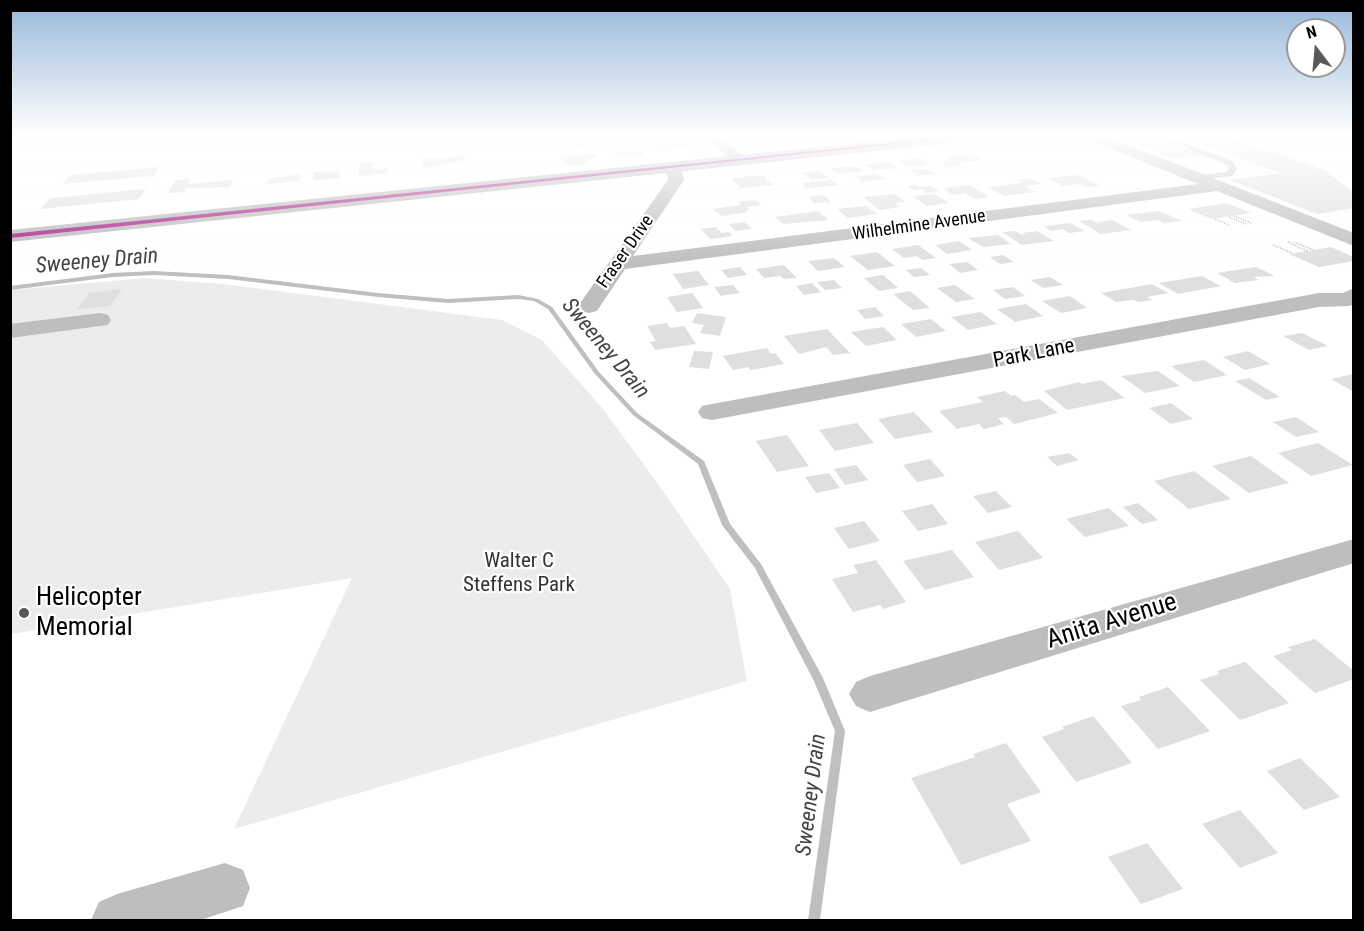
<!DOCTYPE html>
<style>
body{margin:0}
#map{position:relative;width:1364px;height:931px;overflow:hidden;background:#fff;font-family:"Roboto Condensed",sans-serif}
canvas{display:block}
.frame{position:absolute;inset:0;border:12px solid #000;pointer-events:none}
.north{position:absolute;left:1286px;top:18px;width:60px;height:60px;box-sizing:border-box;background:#fff;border:2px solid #999;border-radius:50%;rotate:344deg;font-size:16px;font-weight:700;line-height:24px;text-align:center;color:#000}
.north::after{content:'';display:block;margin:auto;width:21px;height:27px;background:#595959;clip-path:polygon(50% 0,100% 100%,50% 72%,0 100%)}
</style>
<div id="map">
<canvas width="1364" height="931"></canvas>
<div class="frame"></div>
<div class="north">N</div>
</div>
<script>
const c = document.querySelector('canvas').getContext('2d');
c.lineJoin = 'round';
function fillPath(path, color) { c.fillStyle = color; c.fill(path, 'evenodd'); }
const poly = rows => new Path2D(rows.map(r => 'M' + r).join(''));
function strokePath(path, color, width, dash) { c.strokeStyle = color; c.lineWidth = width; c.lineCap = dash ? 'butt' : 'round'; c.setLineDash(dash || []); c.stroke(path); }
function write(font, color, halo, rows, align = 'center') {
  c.font = font + ' "Roboto Condensed",sans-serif'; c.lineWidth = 4.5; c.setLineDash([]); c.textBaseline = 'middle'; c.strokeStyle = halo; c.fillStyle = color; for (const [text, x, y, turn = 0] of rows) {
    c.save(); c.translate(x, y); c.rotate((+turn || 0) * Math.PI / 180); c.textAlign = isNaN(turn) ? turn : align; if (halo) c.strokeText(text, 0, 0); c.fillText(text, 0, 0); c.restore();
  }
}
fillPath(poly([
 [145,278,223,284,502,320,542,340,603,409,663,491,730,589,747,681,234,829,352,578,11,634,11,290]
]), '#ececec');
fillPath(poly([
 [154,271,228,275,378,293,448,299,518,295,538,299,552,307,599,372,637,413,704,461,730,524,761,564,823,678,845,731,820,920,808,920,835,731,813,679,755,568,722,525,698,464,633,415,595,374,548,309,534,301,518,299,448,303,378,297,228,279,154,275,113,277,10,290,10,286,113,273,154,271]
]), '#bfbfbf');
fillPath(poly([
 [564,136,583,136,591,145,575,147],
 [615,136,635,136,641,143,622,145],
 [768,136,789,136,795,141,776,144,769,141,774,140],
 [1116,136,1152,136,1203,155,1173,158],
 [1179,136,1224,136,1326,171,1354,193,1354,208,1317,214,1230,180,1281,173],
 [684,141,691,148,660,151,654,144],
 [634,151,642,152,644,155,619,157,615,153],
 [597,154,599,157,585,159,589,164,576,165,565,165,560,157],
 [972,154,983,160,958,163,962,165,948,167,940,162,953,161,946,157],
 [465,156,466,160,423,168,421,159],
 [921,158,931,164,907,167,898,161],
 [373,162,372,169,388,168,387,173,358,176,360,163],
 [889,162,898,168,873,170,865,165],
 [856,166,864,171,838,174,831,168],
 [159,167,154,176,62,184,70,175],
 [926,169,934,174,918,176,910,170],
 [818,170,829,178,812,180,803,173],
 [314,172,329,171,340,172,339,178,313,180],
 [301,174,299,181,267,184,269,179],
 [876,174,884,179,863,182,855,177],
 [763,175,774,185,741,188,731,178],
 [1077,175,1101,186,1087,187,1079,184,1063,186,1049,178],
 [190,179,188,184,233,180,230,187,191,188,186,188,185,192,168,193,175,180],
 [1031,179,1042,184,1025,186,1035,192,1004,196,988,187,1023,183,1018,180],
 [831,180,839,185,807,188,801,183],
 [916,185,919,187,931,186,940,191,927,193,922,189,914,190,908,186],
 [969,185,989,197,975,199,965,193,953,195,943,188],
 [146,189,139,199,40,209,50,198],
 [894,194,906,202,895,203,901,207,880,210,863,197],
 [935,194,949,203,927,206,912,196],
 [823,195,831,202,815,203,808,197],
 [755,200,761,205,747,207,750,210,746,210,748,212,722,216,712,209,741,205,738,202],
 [1227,203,1251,213,1211,219,1188,209],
 [866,206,877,214,848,218,837,209],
 [818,211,829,220,783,224,775,217],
 [1160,211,1182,221,1164,223,1158,220,1140,222,1126,215],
 [1091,220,1099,224,1101,224,1098,222,1113,220,1131,230,1101,234,1079,221],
 [745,222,752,229,735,231,729,224],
 [1070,223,1085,231,1069,233,1063,229,1051,231,1044,226],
 [716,227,722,233,729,232,733,236,710,239,701,229],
 [1015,231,1022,235,1025,235,1022,233,1037,231,1054,241,1022,245,1002,232],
 [998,235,1011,244,983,247,968,238],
 [959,241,972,250,947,254,935,245],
 [918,245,936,258,923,260,917,256,904,258,892,249],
 [1331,247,1354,257,1354,261,1319,267,1289,254],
 [877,252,895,266,868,270,850,256],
 [1003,255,1014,262,1000,264,990,257],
 [834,258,845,267,818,271,808,261],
 [967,262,978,270,960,273,949,264],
 [784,265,797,278,784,279,780,276,764,278,756,269],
 [740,267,747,275,728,278,721,270],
 [1256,267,1275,276,1253,277,1259,280,1235,283,1217,273],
 [921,268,930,275,914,277,906,270],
 [698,271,709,285,683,289,673,274],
 [883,275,898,288,879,291,864,278],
 [1202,276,1221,286,1178,294,1159,283],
 [1050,277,1063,285,1043,288,1031,280],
 [834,280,842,288,825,290,817,282],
 [812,283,821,292,804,295,796,286],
 [1152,284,1168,293,1147,297,1152,300,1138,302,1133,300,1116,302,1101,293],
 [733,285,740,293,721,296,714,287],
 [955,285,975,299,956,302,937,288],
 [1013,287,1025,296,1005,299,993,290],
 [122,289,110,306,77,309,89,293],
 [910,291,930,308,913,310,893,294],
 [692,293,703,308,677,312,667,297],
 [1070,296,1087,308,1061,313,1042,301],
 [1026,304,1043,316,1015,322,997,309],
 [875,307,884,316,865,319,857,310],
 [981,312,997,324,968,330,951,317],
 [697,313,726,317,720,336,700,333,704,325,692,323],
 [931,319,946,331,916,337,901,324],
 [667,323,670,328,684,326,696,344,655,350,650,342,656,341,647,326],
 [883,327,897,340,866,346,851,332],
 [827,329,850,353,833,355,826,347,799,354,784,336],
 [1302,333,1328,346,1309,350,1283,336],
 [767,348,771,354,775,353,784,364,751,370,748,367,733,370,723,356],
 [694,351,713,352,709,369,689,367],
 [1248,351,1270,364,1245,370,1223,357],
 [1204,360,1227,375,1194,382,1171,366],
 [1158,371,1180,386,1145,393,1121,376],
 [1354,374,1354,392,1331,379],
 [1249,378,1280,397,1266,400,1235,381],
 [1101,380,1125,398,1067,410,1044,391,1079,382,1082,384],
 [1005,391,1011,396,1015,395,1024,402,1039,399,1058,413,1014,424,1006,417,998,418,1004,424,984,429,979,424,957,429,939,411,983,402,977,397],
 [1171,403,1193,419,1171,424,1149,408],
 [914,412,933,432,895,439,878,419],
 [1296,417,1319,432,1296,437,1273,422],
 [857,423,874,443,835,451,819,430],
 [787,435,809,466,777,472,756,441],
 [1318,443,1353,465,1311,476,1278,453],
 [1069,453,1079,460,1057,466,1047,457],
 [1251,456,1289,483,1249,493,1212,466],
 [930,459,945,476,917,482,903,465],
 [856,465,868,480,845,485,834,469],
 [1194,471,1231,499,1189,509,1154,481],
 [829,473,840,488,816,493,805,477],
 [996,491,1012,507,988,513,973,496],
 [1138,503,1158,520,1142,524,1123,507],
 [932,504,948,524,918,531,902,511],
 [1109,508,1129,526,1085,537,1066,519],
 [864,521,880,541,849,549,834,528],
 [1018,531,1043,558,999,570,975,542],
 [952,550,974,577,925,590,903,561],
 [876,560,906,602,883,609,880,605,853,612,832,579,858,573,853,565],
 [1315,639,1354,671,1354,679,1315,693,1273,656,1292,650,1288,647],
 [1245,662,1289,703,1240,720,1200,680,1219,674,1217,671],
 [1168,687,1210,731,1158,749,1121,706,1141,700,1139,697],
 [1093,716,1132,763,1076,782,1042,737,1064,729,1062,727],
 [1006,743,1041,792,1007,804,1031,841,961,865,911,778,975,757,973,754],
 [1300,758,1340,797,1304,810,1267,771],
 [1240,810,1278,853,1240,868,1202,824],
 [1147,843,1183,889,1141,904,1108,857]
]), '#dfdfdf');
strokePath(poly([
 [1234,216,1251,223],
 [1229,217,1246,224],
 [1215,219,1231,226],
 [1288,242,1307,251],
 [1294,242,1313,250],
 [1273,245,1292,253]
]), '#b9b9b9', 2, [1, 1.5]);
fillPath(poly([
 [1156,136,1165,136,1226,158,1234,162,1237,169,1232,176,1194,180,1194,176,1226,172,1229,169,1228,165,1220,162,1156,136]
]), '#bebebe');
fillPath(poly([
 [704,136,720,136,748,160,740,165,735,163,704,136],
 [1086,136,1105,136,1354,233,1354,246,1217,191,625,269,597,311,589,313,581,311,578,306,668,180,668,176,662,168,670,163,676,165,682,172,684,180,633,256,1198,184,1088,139,1086,136],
 [1354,288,1354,304,1349,306,1319,307,712,420,702,418,698,412,702,406,712,404,1319,293,1343,293,1354,288],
 [100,313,108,315,111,320,108,325,10,338,10,324,100,313],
 [1354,539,1354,563,870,712,856,706,849,694,856,682,870,676,1354,539],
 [225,863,243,870,250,888,243,906,201,920,91,920,99,902,117,894,225,863]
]), '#bebebe');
fillPath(poly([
 [925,136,978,136,970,141,10,242,10,230,925,136]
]), '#b8b8b8');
fillPath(poly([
 [958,136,972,136,10,238,10,234,958,136]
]), '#a31984');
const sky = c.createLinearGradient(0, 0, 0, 266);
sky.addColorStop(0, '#97b8d8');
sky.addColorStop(0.51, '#fff');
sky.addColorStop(1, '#ffffff00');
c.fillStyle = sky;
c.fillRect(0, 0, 1364, 266);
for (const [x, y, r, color] of [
 [24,613,6,"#595959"]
]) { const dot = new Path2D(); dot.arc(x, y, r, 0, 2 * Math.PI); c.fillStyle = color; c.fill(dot); strokePath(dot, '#fff', 2); }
write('18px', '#000', '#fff', [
 ["Wilhelmine Avenue",919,226,-8],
 ["Fraser Drive",626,252,-55]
]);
write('21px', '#000', '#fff', [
 ["Park Lane",1034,354,-11]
]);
write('21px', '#333', '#fff', [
 ["Walter C",519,562],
 ["Steffens Park",519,586]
]);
write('italic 22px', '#444', '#fff', [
 ["Sweeney Drain",97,262,-5],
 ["Sweeney Drain",605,349,50],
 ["Sweeney Drain",812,795,-83]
]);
write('26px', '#000', '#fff', [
 ["Helicopter",36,598],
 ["Memorial",36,628]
], 'left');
write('26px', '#000', '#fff', [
 ["Anita Avenue",1112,622,-17]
]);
</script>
